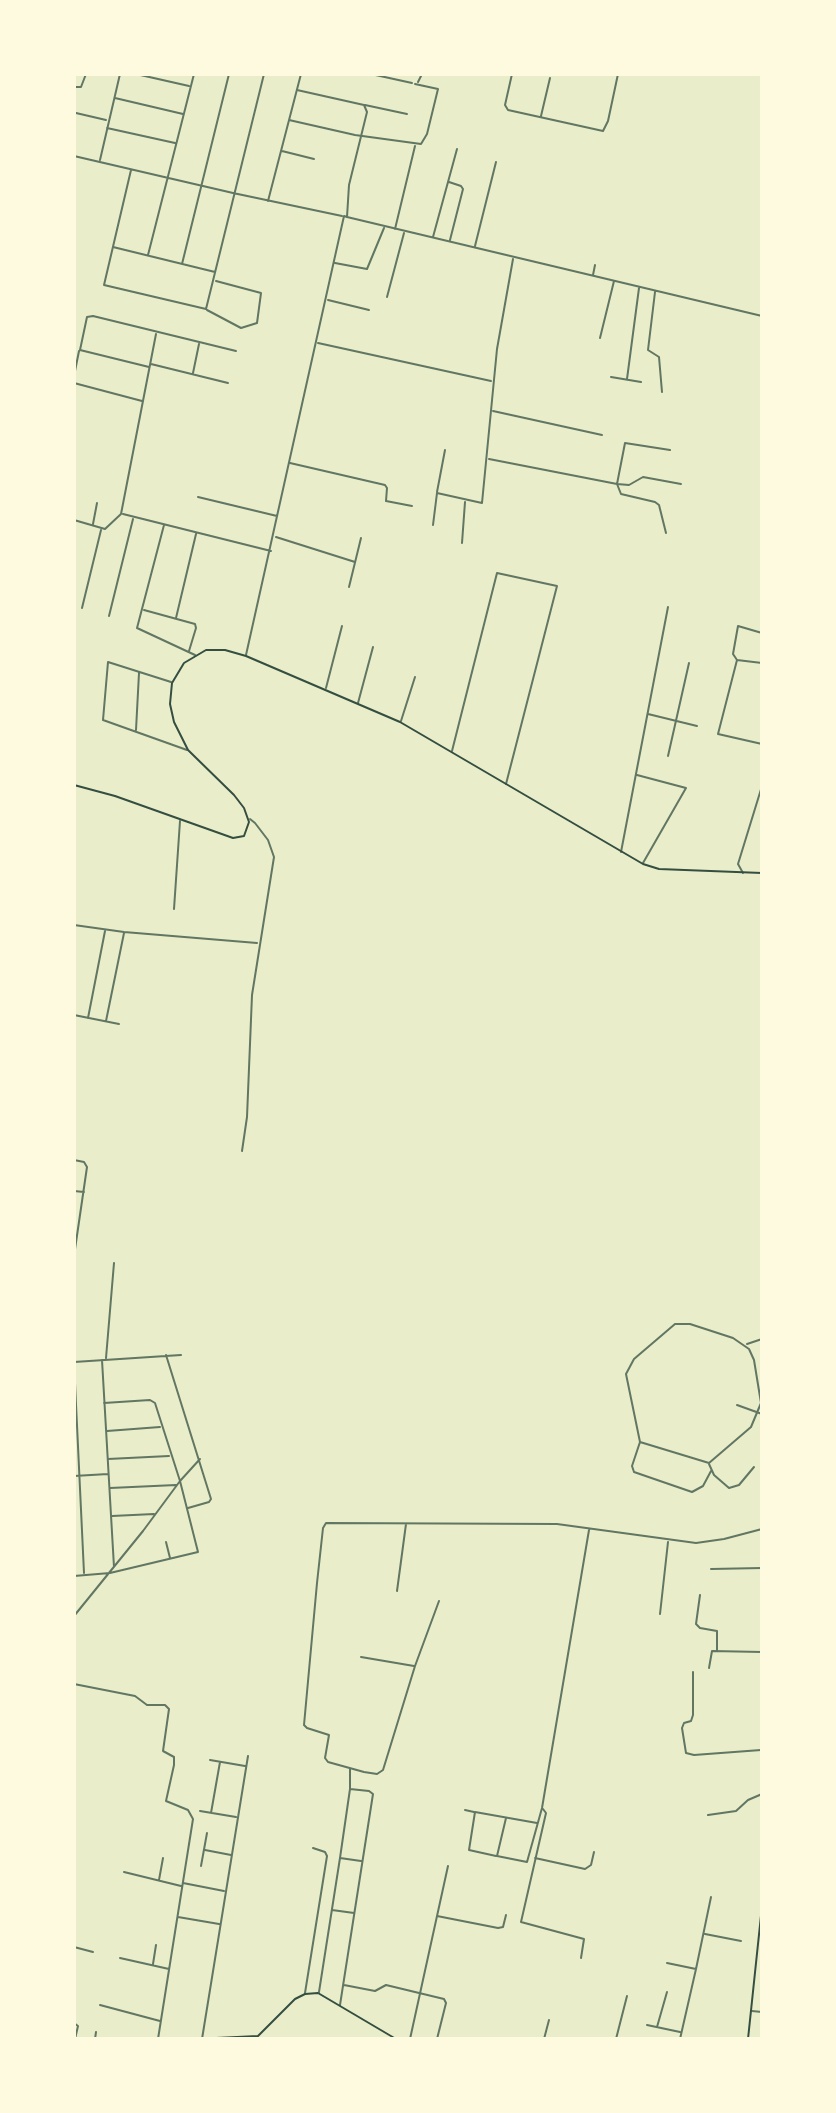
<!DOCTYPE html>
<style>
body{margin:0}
#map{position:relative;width:836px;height:2113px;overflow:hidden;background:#e9edc9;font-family:"Fira Sans",sans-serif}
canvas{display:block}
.frame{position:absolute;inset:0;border:76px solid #fefae0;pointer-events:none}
</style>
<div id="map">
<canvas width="836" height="2113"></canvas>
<div class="frame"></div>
</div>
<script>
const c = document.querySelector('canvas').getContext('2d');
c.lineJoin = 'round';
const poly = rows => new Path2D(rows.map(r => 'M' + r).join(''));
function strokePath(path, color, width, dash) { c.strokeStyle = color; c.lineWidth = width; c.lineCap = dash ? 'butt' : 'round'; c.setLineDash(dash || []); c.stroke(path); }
strokePath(poly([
 [136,74,189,86],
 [371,74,412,83],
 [512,74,505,105,508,110,603,131,608,121,618,74],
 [418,82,422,74],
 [74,87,81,87,86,74],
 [115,98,183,114],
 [365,105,407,114],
 [76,113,106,120],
 [541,116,550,78],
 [289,120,355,135,421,144,427,134,438,89,415,84],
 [107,128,175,143],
 [282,151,314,159],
 [74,156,233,193,342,216],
 [100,160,120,74],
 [131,170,104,285,206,309,264,74],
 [449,182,461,186,463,189,450,240],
 [268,201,301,74],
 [347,217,762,316],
 [395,229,415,146],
 [433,237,457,149],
 [475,246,496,162],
 [113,247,215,272],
 [148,255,194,74],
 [335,263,367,269,384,228],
 [182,264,229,74],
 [593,275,595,265],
 [655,292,648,350,659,357,662,392],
 [387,297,404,233],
 [328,300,369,310],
 [207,310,241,328,257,323,261,293,216,281],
 [600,338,614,281],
 [318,343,491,381],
 [151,364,228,383],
 [149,367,80,350,87,317,93,316,236,351],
 [193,373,199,344],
 [74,376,79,351],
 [611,377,641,382],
 [627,379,639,288],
 [74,383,142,401],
 [493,411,602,435],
 [489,459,617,484,629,485,643,477,681,484],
 [290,463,385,485,387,488,386,501,412,506],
 [437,492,445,450],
 [198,497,277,516],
 [123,514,271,551],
 [74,520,105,529,121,514,156,334],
 [93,524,97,503],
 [164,525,137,628,195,655],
 [433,525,437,493,482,503,497,349,513,259],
 [666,533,659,505,655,502,621,494,617,484,625,443,670,450],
 [276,537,355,562],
 [462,543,465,502],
 [349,587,361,538],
 [82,608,101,530],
 [144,610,195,624,196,628,189,651],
 [109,616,133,519],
 [176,618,196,534],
 [762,633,738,626,733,654,737,660,762,663],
 [246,655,344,216,347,217,349,185,367,112,364,105,297,90],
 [737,660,718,734,762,744],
 [171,682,108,662,103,720,187,750],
 [326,688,342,626],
 [358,703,373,647],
 [648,714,697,726],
 [401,721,415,677],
 [136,730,139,673],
 [452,751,497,573,557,586,506,784],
 [668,756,689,663],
 [637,775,686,788,643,863],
 [621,852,668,607],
 [743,873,738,864,762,786],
 [174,909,180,821],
 [74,925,124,932,257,943],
 [74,1015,119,1024],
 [88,1018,105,931],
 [106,1021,124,933],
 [242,1151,247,1117,252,995,274,857,268,840,255,823,250,819],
 [74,1160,84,1162,87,1167,74,1256],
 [74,1191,84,1192],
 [747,1344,762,1339],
 [166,1355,211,1499,209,1502,188,1508],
 [106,1358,114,1263],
 [102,1360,114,1567],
 [74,1362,84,1573],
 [74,1362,181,1355],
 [737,1405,762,1414],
 [107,1431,160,1427],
 [640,1442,709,1463,751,1427,761,1403,754,1360,749,1349,733,1338,690,1324,675,1324,634,1359,626,1374,640,1442,632,1466,634,1472,692,1492,703,1486,711,1471],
 [108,1459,169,1456],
 [709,1464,714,1475,729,1488,739,1485,754,1467],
 [74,1476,108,1474],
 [110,1488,176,1485],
 [112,1516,154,1514],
 [166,1542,170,1558],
 [711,1569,762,1568],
 [74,1576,110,1573,198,1552,180,1481,155,1403,150,1400,104,1403],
 [397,1591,406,1524],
 [700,1595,696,1624,700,1628,717,1631,717,1651],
 [439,1601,415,1666,383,1770,377,1774,364,1772,328,1762,325,1758,329,1735,307,1728,304,1725,317,1583,323,1528,326,1523,557,1524,696,1543,724,1539,762,1529],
 [660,1614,668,1542],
 [74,1616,143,1531,180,1481,200,1459],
 [361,1657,414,1666],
 [709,1668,712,1651,762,1652],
 [693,1672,693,1715,691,1721,684,1723,682,1728,686,1753,694,1755,761,1750],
 [74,1684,135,1696,147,1705,165,1705,169,1709,163,1751,174,1757,174,1765,166,1801,188,1810,193,1819,158,2039],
 [210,1760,245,1766],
 [543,1809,546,1813,521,1922,584,1939,581,1958],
 [465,1810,474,1812],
 [200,1811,236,1817],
 [211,1813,220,1762],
 [708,1815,736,1811,748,1800,762,1794],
 [506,1818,497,1856,527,1862,542,1808,589,1530],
 [205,1850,231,1855],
 [496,1856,469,1850,475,1812,537,1823],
 [340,1858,361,1861],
 [535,1858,585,1869,591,1865,594,1852],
 [201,1866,207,1833],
 [124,1872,181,1886],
 [159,1880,163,1858],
 [183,1883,224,1891],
 [332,1910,354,1913],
 [437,1916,498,1928,503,1927,506,1915],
 [178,1917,219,1924],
 [705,1934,741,1941],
 [74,1947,93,1952],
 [120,1958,169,1969],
 [667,1963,696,1969,680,2039],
 [153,1964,156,1945],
 [696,1969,711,1897],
 [344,1985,375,1991,386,1985,444,1999,446,2003,437,2039],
 [319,1992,340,1858,350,1789,350,1769],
 [305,1993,327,1856,325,1852,313,1848],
 [100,2005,160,2021],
 [340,2005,373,1794,369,1791,350,1789],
 [752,2011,762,2012],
 [74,2023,78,2026,75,2039],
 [647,2025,680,2032],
 [657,2027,667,1992],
 [95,2039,96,2032],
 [202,2039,248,1756],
 [410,2039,448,1866],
 [544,2039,549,2020],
 [616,2039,627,1996]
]), '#617663', 2);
strokePath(poly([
 [74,785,115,796,233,838,244,836,249,822,244,808,234,795,188,750,174,722,170,704,172,683,184,663,206,650,225,650,246,656,400,722,643,864,659,869,762,873],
 [762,1733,762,1758],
 [195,2039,258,2036,295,1999,305,1994,318,1993,396,2039],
 [748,2039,762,1906]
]), '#344e41', 2);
</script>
